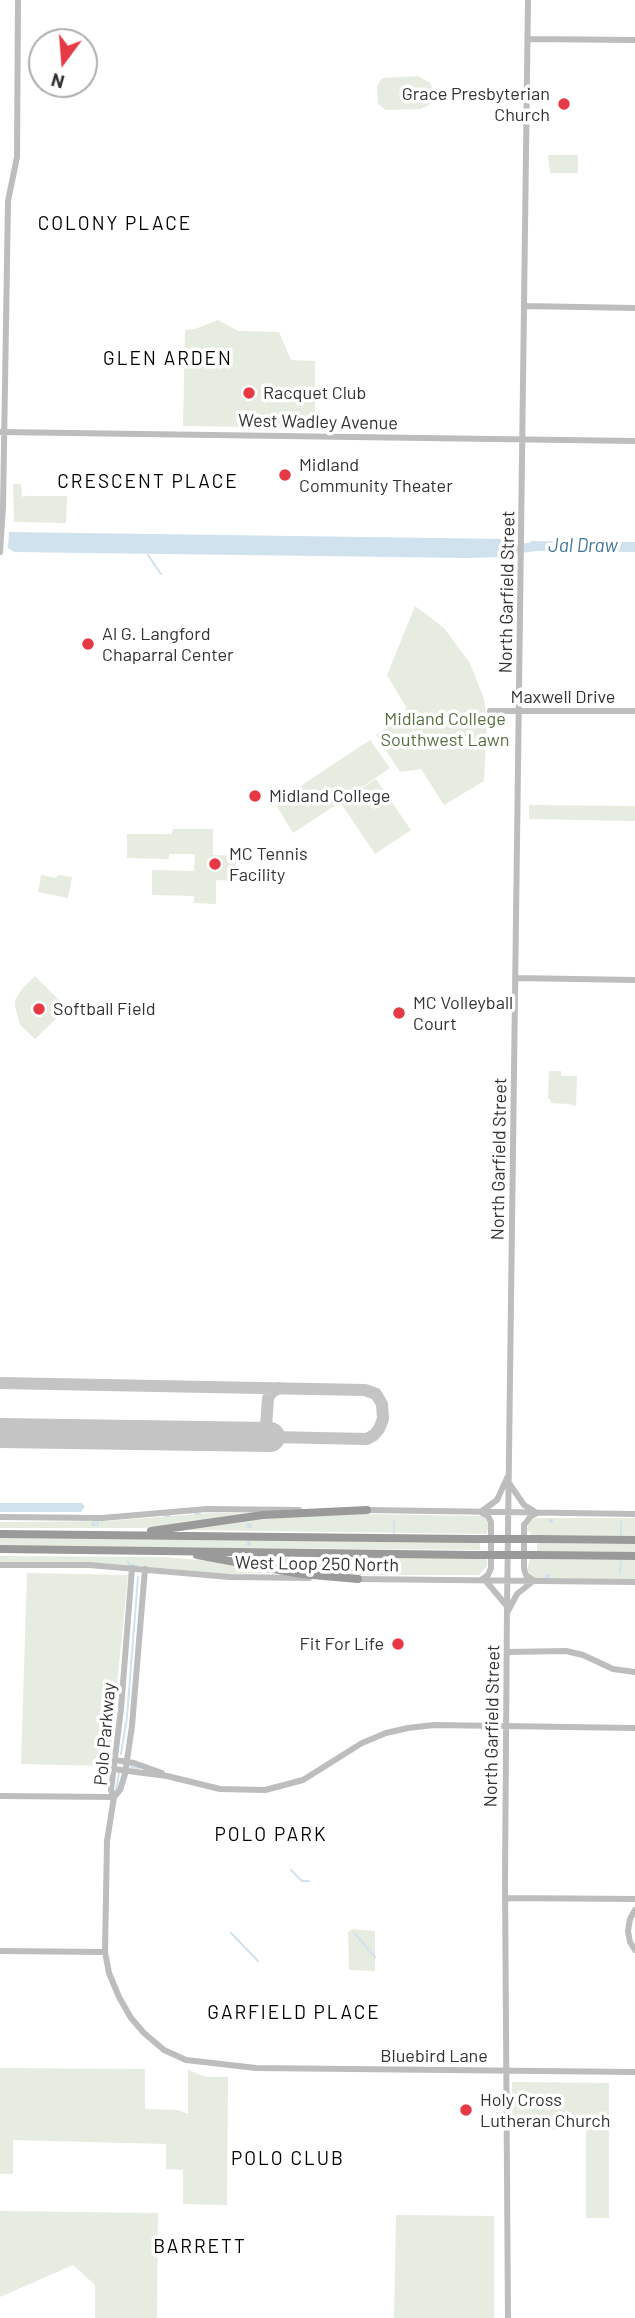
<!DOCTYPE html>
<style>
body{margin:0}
#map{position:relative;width:635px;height:2318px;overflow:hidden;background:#fff;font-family:Barlow,sans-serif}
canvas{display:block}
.north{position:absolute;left:28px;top:28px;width:70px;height:70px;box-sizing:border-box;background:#fff;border:2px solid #adadad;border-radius:50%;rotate:196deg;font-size:19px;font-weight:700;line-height:28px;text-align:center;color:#333}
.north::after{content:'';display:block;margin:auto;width:24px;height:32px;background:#e63946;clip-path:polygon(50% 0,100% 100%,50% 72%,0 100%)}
</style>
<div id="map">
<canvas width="635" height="2318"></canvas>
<div class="north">N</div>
</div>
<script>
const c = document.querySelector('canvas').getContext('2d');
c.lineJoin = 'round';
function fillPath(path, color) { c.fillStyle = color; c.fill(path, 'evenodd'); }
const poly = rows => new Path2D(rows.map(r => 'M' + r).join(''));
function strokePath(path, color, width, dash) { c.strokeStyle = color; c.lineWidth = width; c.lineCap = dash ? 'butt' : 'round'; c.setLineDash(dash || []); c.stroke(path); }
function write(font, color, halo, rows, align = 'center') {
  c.font = font + ' Barlow,sans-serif'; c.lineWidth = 7; c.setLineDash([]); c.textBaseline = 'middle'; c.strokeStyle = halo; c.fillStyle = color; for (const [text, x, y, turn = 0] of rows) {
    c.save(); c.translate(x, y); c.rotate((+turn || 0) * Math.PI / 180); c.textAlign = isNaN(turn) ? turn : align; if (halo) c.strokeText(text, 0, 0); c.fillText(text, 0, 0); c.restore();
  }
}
fillPath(poly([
 [418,76,430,83,433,90,433,99,428,106,420,109,386,110,378,104,377,86,382,78],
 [548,155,578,155,578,173,550,173],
 [218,320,238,331,279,332,291,360,315,361,315,428,183,426,185,330,195,329],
 [13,484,21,484,22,499,23,496,67,496,66,523,14,522],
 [415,606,444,628,470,663,484,699,487,720,484,781,444,805,421,769,400,772,376,735,405,715,406,707,387,675],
 [370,740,390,768,349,796,376,779,411,830,375,854,340,802,293,833,275,803],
 [529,805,635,806,635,821,529,819],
 [173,829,213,829,213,855,236,856,236,881,216,880,216,904,194,903,194,896,152,895,152,870,194,871,195,854,169,854,169,859,127,858,127,834,172,834],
 [41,875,56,878,58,875,72,877,68,898,38,892],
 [35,976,63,1004,62,1013,35,1039,20,1025,15,1006,15,1000,22,989],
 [549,1071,561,1071,561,1076,577,1076,576,1106,568,1104,551,1103,550,1099,548,1099],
 [213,1513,250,1513,186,1524,143,1528,0,1528,0,1522,106,1521],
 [309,1513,480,1516,488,1519,490,1531,487,1531,487,1534,186,1530],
 [535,1518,635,1518,635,1536,531,1535,531,1532,527,1531,527,1528,530,1521],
 [0,1538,480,1542,480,1550,0,1546],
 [537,1543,635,1544,635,1553,537,1551],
 [0,1556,165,1557,219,1562,279,1573,229,1574,100,1563,0,1563],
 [393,1557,487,1559,487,1566,479,1575,346,1575,318,1574,237,1561,237,1558],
 [530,1559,635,1560,635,1580,535,1578,527,1570],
 [27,1573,128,1575,109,1766,21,1764],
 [352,1929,375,1931,375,1971,349,1970,348,1932],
 [0,2068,145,2069,145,2109,178,2110,188,2114,188,2070,206,2077,228,2077,227,2205,183,2204,183,2170,166,2169,166,2144,13,2140,13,2174,0,2174],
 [512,2082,609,2083,609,2218,586,2218,586,2130,512,2129],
 [0,2211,158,2213,157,2318,95,2318,95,2285,73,2265,0,2297],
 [396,2215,494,2216,494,2318,394,2318]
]), '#e6ecdf');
fillPath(poly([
 [9,532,506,539,514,544,529,543,531,541,635,542,635,552,537,551,514,554,511,557,504,557,468,558,14,552,8,548],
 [0,1503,82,1503,85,1506,81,1512,0,1512]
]), '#cfe2ee');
strokePath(poly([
 [148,555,161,574],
 [195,1514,200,1514],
 [165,1516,170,1516],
 [550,1520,552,1520,552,1522,550,1522,550,1520],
 [94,1521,98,1521,98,1525,92,1525,94,1521],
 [394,1521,394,1533],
 [248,1524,251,1525,251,1527,248,1527,248,1524],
 [621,1536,621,1522],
 [248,1542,250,1543,250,1545,248,1545,248,1542],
 [247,1559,250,1559,250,1562,247,1562,247,1559],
 [128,1561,129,1565,137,1566],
 [393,1573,393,1557],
 [620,1574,621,1560],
 [546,1575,549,1575,548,1577,546,1577,546,1575],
 [121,1754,127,1717,138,1577],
 [131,1767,139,1768],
 [116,1790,119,1773],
 [291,1870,302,1881,309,1881],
 [231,1933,258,1961],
 [355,1934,375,1957]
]), '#cfe2ee', 2);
strokePath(poly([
 [0,1383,365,1390,376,1394,382,1404,383,1419,379,1429,374,1435,367,1439,270,1437],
 [253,1437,260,1434,266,1427,268,1398,272,1392,279,1388]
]), '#c4c4c4', 12);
strokePath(poly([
 [0,1433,270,1437]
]), '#c4c4c4', 30);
strokePath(poly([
 [528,39,635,40],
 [524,306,635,308],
 [0,432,635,441],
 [0,552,3,507,8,201,17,157,18,0],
 [490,711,635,711],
 [515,978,635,980],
 [509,1483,524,1505,537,1513,531,1516,524,1525,524,1569,526,1575,533,1580],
 [366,1510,635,1514],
 [482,1511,497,1500,508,1476],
 [0,1517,102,1518,207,1509,299,1510],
 [0,1565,89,1565,230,1577,309,1578],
 [132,1568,121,1709,111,1790,114,1797,107,1841,105,1952,109,1973,119,1997,131,2018,144,2033,164,2050,186,2060,256,2068,635,2072],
 [355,1579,635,1582],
 [481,1580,488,1575,491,1568,491,1522,488,1516,482,1513],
 [485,1580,506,1605],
 [508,1611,517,1594,532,1582],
 [507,1652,566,1651,583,1655,613,1669,635,1672],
 [115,1760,134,1763,162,1773],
 [113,1769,167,1776,220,1789,265,1790,303,1780,362,1743,386,1733,408,1728,434,1725,635,1728],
 [0,1796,114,1797],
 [114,1797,120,1790,125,1774,132,1726,145,1569],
 [505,1898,635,1899],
 [635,1910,630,1919,628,1931,630,1942,635,1950],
 [0,1951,105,1952],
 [508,2318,505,1880,507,1606,528,0]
]), '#bdbdbd', 6);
strokePath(poly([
 [151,1531,263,1515,367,1510],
 [0,1534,475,1539],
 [537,1539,635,1540],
 [0,1549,474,1555],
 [197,1555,301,1574,358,1579],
 [537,1555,635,1556]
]), '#9a9a9a', 8);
strokePath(poly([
 [475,1539,537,1539],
 [474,1555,537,1555]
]), '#9a9a9a', 8);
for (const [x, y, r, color] of [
 [564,104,7,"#e63946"],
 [249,393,7,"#e63946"],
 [285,475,7,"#e63946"],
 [88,644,7,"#e63946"],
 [255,796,7,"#e63946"],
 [215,864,7,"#e63946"],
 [39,1009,7,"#e63946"],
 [399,1013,7,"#e63946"],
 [398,1644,7,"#e63946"],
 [466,2110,7,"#e63946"]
]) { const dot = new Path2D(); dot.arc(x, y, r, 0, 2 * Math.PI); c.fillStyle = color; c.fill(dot); strokePath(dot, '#fff', 2.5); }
write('18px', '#333', '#fff', [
 ["Grace Presbyterian",550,94,"right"],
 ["Church",550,115,"right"],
 ["Racquet Club",263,393],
 ["Midland",299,465],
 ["Community Theater",299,486],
 ["Al G. Langford",102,634],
 ["Chaparral Center",102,655],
 ["Midland College",269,796],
 ["MC Tennis",229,854],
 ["Facility",229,875],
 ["MC Volleyball",413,1003],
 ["Court",413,1024],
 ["Softball Field",53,1009],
 ["Fit For Life",384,1644,"right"],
 ["Holy Cross",480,2100],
 ["Lutheran Church",480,2121]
], 'left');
write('18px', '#333', '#fff', [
 ["West Wadley Avenue",318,422,1],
 ["North Garfield Street",507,592,-89],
 ["Maxwell Drive",563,697],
 ["North Garfield Street",499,1159,-89],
 ["West Loop 250 North",317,1564,1],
 ["North Garfield Street",492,1726,-89],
 ["Polo Parkway",105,1734,-85],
 ["Bluebird Lane",434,2056]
]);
write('18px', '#56703f', '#fff', [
 ["Midland College",445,719],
 ["Southwest Lawn",445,740]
]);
c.letterSpacing = '2px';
write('19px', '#000', '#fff', [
 ["COLONY PLACE",115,224],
 ["GLEN ARDEN",168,359],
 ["CRESCENT PLACE",148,482],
 ["POLO PARK",271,1835],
 ["GARFIELD PLACE",294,2013],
 ["POLO CLUB",288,2159],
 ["BARRETT",200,2247]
]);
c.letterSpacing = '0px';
write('italic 19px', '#3f7597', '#fff', [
 ["Jal Draw",583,546]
]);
</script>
